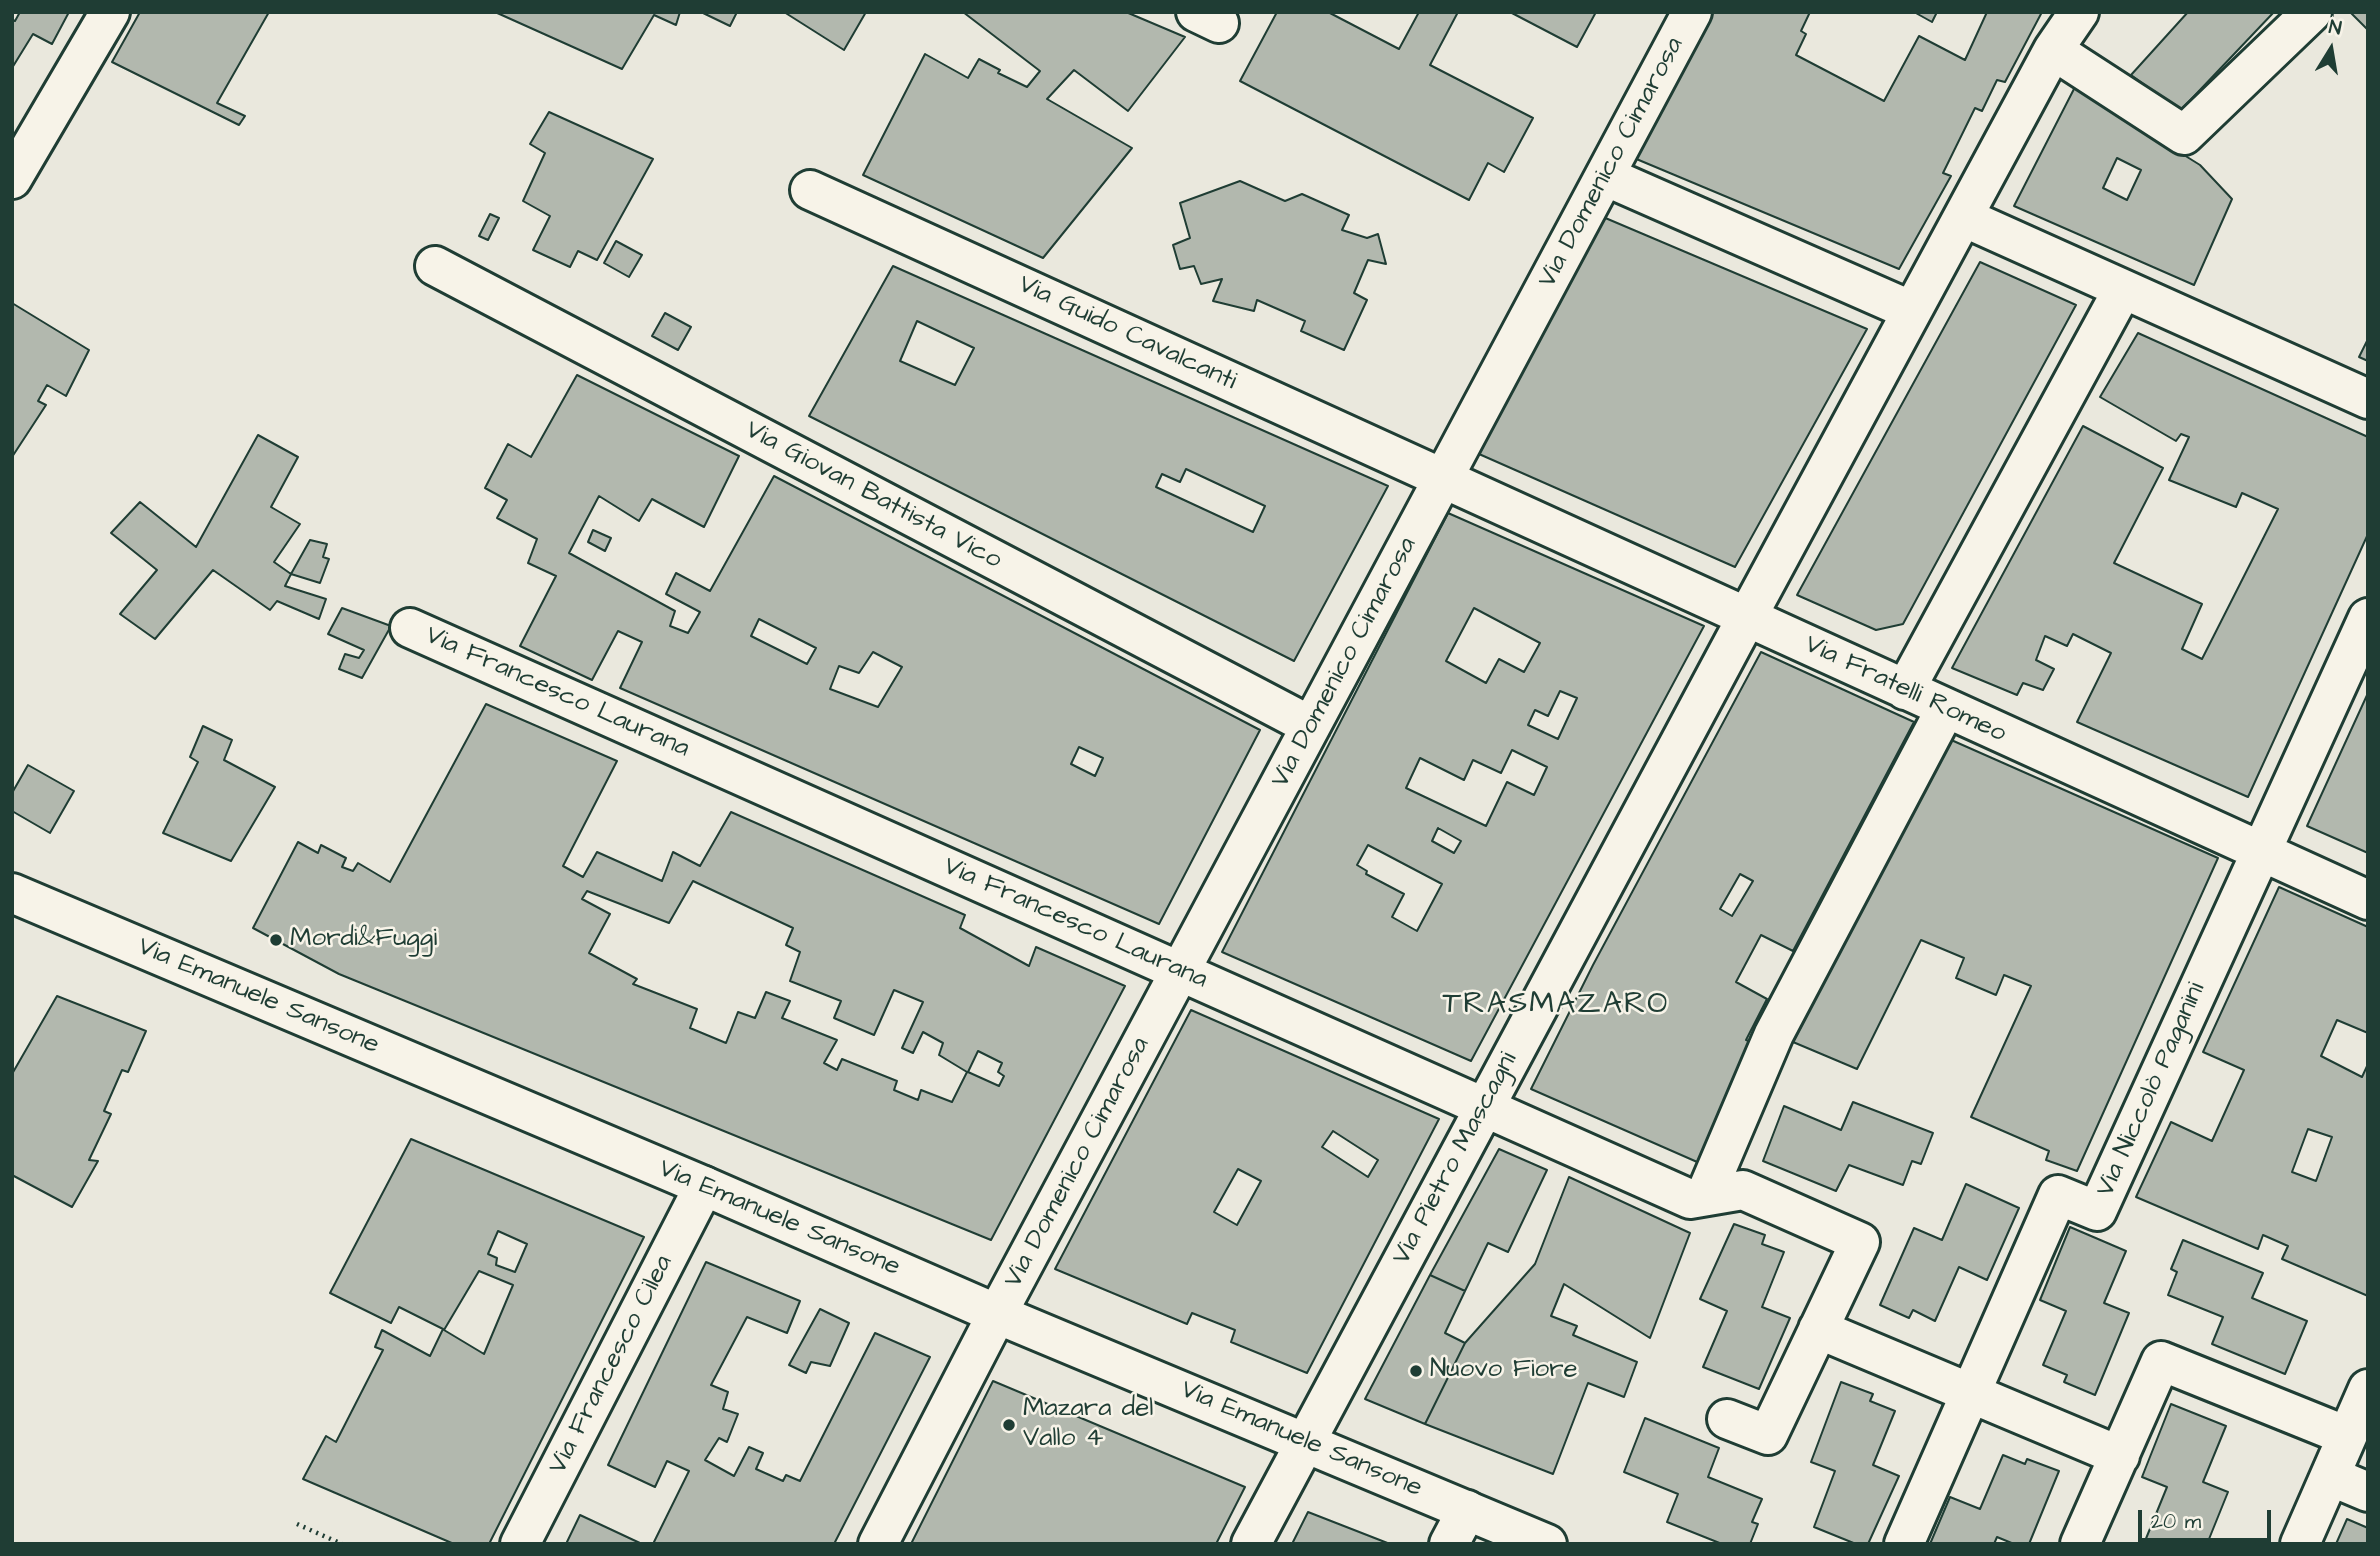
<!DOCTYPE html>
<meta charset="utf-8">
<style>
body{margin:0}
#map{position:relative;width:2380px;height:1556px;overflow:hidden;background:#eae8dd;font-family:"Architects Daughter",sans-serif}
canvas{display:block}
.frame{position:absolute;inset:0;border:14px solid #1f3d34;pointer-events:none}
.north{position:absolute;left:2296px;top:14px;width:70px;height:70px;-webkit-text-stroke:5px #f7f3e8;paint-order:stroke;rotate:11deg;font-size:19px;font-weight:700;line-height:28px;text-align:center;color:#1f3d34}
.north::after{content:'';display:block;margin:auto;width:24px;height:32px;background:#1f3d34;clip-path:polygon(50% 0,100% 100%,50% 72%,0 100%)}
.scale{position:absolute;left:2138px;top:1510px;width:133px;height:32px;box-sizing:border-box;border:4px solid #1f3d34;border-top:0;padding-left:9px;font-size:21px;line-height:24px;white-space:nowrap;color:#1f3d34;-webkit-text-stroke:5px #f7f3e8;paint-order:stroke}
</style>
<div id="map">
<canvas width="2380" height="1556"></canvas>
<div class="frame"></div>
<div class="north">N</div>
<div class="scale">20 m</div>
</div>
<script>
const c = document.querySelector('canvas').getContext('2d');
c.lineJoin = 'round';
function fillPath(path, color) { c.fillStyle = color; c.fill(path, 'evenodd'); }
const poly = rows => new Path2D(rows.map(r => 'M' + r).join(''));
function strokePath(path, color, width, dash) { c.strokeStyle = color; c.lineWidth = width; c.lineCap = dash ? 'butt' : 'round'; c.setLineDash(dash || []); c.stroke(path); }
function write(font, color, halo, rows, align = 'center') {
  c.font = font + ' "Architects Daughter",sans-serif'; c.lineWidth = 5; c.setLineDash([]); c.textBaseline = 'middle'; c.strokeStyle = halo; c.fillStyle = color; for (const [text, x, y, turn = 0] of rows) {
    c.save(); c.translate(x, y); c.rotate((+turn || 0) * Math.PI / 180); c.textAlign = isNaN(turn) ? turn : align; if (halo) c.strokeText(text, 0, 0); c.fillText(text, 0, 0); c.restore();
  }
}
const building = poly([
 [20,12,69,12,52,44,33,34,12,68,12,20,15,21,20,12],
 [140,12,269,12,217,103,245,116,239,125,112,62,140,12],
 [495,12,680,12,676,25,654,15,622,69,495,12],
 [701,12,737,12,730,26,701,12],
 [784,12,866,12,844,50,784,12],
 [963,12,1126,12,1185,37,1128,111,1074,70,1047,99,1132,148,1043,258,863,175,925,54,968,78,979,59,1000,70,998,73,1027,87,1040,71,963,12],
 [1277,12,1328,12,1399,49,1419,12,1458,12,1430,65,1533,118,1504,172,1488,163,1469,200,1240,81,1277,12],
 [1510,12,1596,12,1577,47,1510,12],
 [1710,12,1810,12,1801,31,1806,34,1796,55,1884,101,1919,36,1965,60,1987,12,2042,12,2005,82,1997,80,1982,111,1975,108,1943,173,1951,176,1899,269,1634,158,1710,12],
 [1914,12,1937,12,1932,22,1914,12],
 [2188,12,2274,12,2180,111,2131,75,2188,12],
 [2350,12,2368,12,2368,30,2350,12],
 [2075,87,2200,165,2232,199,2194,285,2014,206,2075,87],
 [2117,158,2141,170,2127,200,2103,188,2117,158],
 [549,112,653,159,597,260,578,251,570,267,533,250,550,216,523,201,545,153,530,144,549,112],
 [1240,181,1285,201,1302,194,1349,215,1342,230,1367,238,1378,234,1386,264,1368,260,1354,293,1367,300,1344,350,1301,331,1305,321,1257,300,1254,311,1213,301,1222,279,1201,284,1194,266,1180,269,1173,245,1190,238,1180,203,1240,181],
 [490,214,499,218,488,240,479,236,490,214],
 [1603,217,1867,329,1735,567,1479,454,1603,217],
 [616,241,642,255,629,277,604,263,616,241],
 [1980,262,2076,305,1903,624,1876,630,1797,595,1980,262],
 [893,266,1388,486,1294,661,809,416,893,266],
 [917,321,974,348,955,385,900,361,917,321],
 [1186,469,1265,506,1253,532,1156,487,1162,474,1180,482,1186,469],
 [12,303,89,350,66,396,47,385,38,401,46,405,12,457,12,303],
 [665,313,691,327,678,350,652,336,665,313],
 [2138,333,2368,437,2368,534,2248,797,2077,722,2111,653,2073,634,2067,646,2045,636,2036,660,2054,669,2043,690,2023,683,2017,695,1952,668,2083,426,2163,468,2114,563,2202,604,2182,649,2202,659,2278,509,2242,493,2236,507,2169,480,2189,437,2181,434,2176,441,2100,397,2138,333],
 [2368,339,2368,361,2359,357,2368,339],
 [577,375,739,456,704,527,652,499,639,521,599,496,569,553,675,611,670,626,688,633,700,612,666,594,676,573,710,591,774,476,1260,730,1159,924,620,688,642,642,618,631,592,680,520,646,556,576,528,563,537,539,497,518,507,500,485,488,508,444,531,457,577,375],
 [759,619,816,648,807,664,751,636,759,619],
 [873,652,902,667,878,707,830,689,839,666,859,673,873,652],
 [1079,747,1103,758,1095,776,1071,764,1079,747],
 [258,435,298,457,271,507,300,524,274,562,291,574,285,586,326,599,319,619,277,601,270,610,213,570,155,639,120,614,157,570,111,533,140,502,196,547,258,435],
 [1448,513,1704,626,1471,1061,1222,952,1448,513],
 [1474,608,1540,643,1524,672,1499,659,1486,683,1446,661,1474,608],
 [1560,691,1577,698,1558,739,1528,725,1535,710,1548,716,1560,691],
 [1512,750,1547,767,1534,795,1507,782,1486,826,1406,788,1420,758,1464,780,1473,760,1501,773,1512,750],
 [1438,828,1461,841,1454,853,1432,841,1438,828],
 [1368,845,1442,884,1417,931,1392,917,1404,894,1366,874,1367,871,1357,865,1368,845],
 [593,530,611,538,605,551,588,542,593,530],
 [310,540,327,544,323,557,329,559,320,583,291,574,310,540],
 [342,608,391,626,362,678,339,669,345,654,359,658,364,650,328,634,342,608],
 [1761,652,1914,722,1793,951,1761,935,1736,982,1767,999,1746,1040,1754,1043,1704,1165,1531,1089,1593,965,1761,652],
 [1740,874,1753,881,1732,916,1720,909,1740,874],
 [2368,693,2368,853,2307,826,2368,693],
 [486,704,617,761,563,866,583,877,597,852,662,881,673,852,700,866,731,812,965,915,960,928,1029,966,1036,947,1125,986,991,1240,339,974,253,928,298,842,318,853,321,845,346,858,342,867,353,871,358,863,390,882,486,704],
 [693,881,793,928,786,945,800,952,790,981,841,1001,834,1018,874,1035,894,990,923,1002,902,1048,913,1053,923,1032,943,1043,939,1055,967,1072,952,1102,921,1090,918,1100,894,1090,897,1081,842,1059,837,1070,824,1063,837,1040,782,1018,790,1001,766,992,755,1018,738,1012,726,1043,690,1028,697,1009,633,984,637,979,589,953,610,914,582,899,587,891,669,923,693,881],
 [978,1051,1002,1063,998,1072,1004,1076,999,1086,968,1072,978,1051],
 [203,726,232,740,224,760,275,787,231,861,163,833,198,762,190,757,203,726],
 [1949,739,2218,858,2077,1171,2046,1160,2049,1151,1971,1117,2031,986,2004,975,1996,995,1956,978,1964,958,1921,940,1857,1069,1793,1042,1949,739],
 [28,765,74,791,50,833,12,811,12,793,28,765],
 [2279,887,2368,927,2368,1033,2337,1020,2321,1056,2362,1077,2368,1064,2368,1296,2282,1259,2288,1246,2263,1235,2258,1249,2136,1197,2171,1122,2212,1141,2244,1070,2203,1052,2279,887],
 [2308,1129,2332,1137,2316,1181,2292,1172,2308,1129],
 [57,996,146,1031,128,1072,122,1070,104,1111,111,1114,89,1160,98,1161,72,1207,12,1175,12,1074,57,996],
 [1191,1010,1439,1119,1307,1373,1231,1342,1235,1330,1192,1313,1187,1324,1055,1269,1191,1010],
 [1333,1131,1378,1160,1368,1177,1322,1147,1333,1131],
 [1238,1169,1261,1181,1237,1225,1214,1212,1238,1169],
 [1853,1102,1933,1133,1921,1164,1912,1161,1903,1185,1849,1165,1836,1191,1763,1161,1784,1106,1841,1130,1853,1102],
 [411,1139,644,1237,489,1544,454,1544,303,1479,326,1436,336,1442,383,1350,375,1347,382,1330,430,1356,443,1329,399,1307,391,1323,330,1293,411,1139],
 [498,1231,527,1244,515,1272,496,1265,497,1258,488,1254,498,1231],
 [479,1271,513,1285,484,1354,444,1330,479,1271],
 [1499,1149,1547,1170,1508,1252,1488,1243,1465,1291,1430,1275,1499,1149],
 [1569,1177,1690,1233,1650,1338,1564,1284,1551,1316,1577,1326,1573,1335,1637,1362,1624,1397,1588,1383,1553,1474,1425,1424,1465,1343,1535,1264,1569,1177],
 [1966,1184,2019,1208,1987,1280,1959,1267,1935,1321,1913,1310,1909,1318,1880,1305,1914,1228,1942,1240,1966,1184],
 [1734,1224,1765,1235,1762,1244,1784,1252,1762,1307,1790,1318,1759,1389,1703,1367,1727,1311,1700,1299,1734,1224],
 [2070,1227,2126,1251,2104,1303,2129,1313,2095,1395,2064,1382,2067,1375,2043,1365,2066,1311,2040,1300,2070,1227],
 [2183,1240,2263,1273,2252,1298,2307,1321,2285,1374,2212,1344,2223,1317,2168,1295,2177,1272,2171,1269,2183,1240],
 [706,1262,800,1301,787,1333,747,1317,711,1385,728,1392,723,1409,738,1414,727,1442,719,1438,705,1460,734,1476,749,1447,763,1453,756,1469,783,1481,786,1475,800,1481,875,1333,930,1357,834,1544,653,1544,689,1471,667,1461,655,1487,608,1465,706,1262],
 [1430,1275,1465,1291,1445,1333,1465,1343,1425,1424,1365,1399,1430,1275],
 [820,1309,849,1323,830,1366,811,1362,806,1373,789,1365,820,1309],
 [993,1381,1245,1487,1216,1544,911,1544,993,1381],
 [1841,1382,1873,1394,1870,1401,1895,1411,1873,1465,1899,1476,1868,1544,1856,1544,1814,1527,1835,1471,1811,1462,1841,1382],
 [2171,1404,2226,1426,2203,1482,2228,1492,2207,1544,2153,1544,2145,1541,2167,1487,2142,1477,2171,1404],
 [1645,1418,1719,1448,1708,1477,1762,1499,1752,1522,1758,1524,1750,1544,1722,1544,1667,1522,1678,1494,1624,1472,1645,1418],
 [2003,1455,2025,1464,2027,1459,2059,1471,2029,1544,2014,1544,1997,1537,1994,1544,1930,1544,1950,1497,1980,1509,2003,1455],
 [1308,1512,1390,1544,1292,1544,1308,1512],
 [580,1515,642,1544,566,1544,580,1515],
 [2347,1519,2368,1528,2368,1544,2336,1544,2347,1519]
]);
fillPath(building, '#b2b8ae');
strokePath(building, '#1f3d34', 2);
const minor = poly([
 [1196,12,1219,23],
 [2053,50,2079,12],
 [1605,176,1912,311],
 [12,179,110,12],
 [810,190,2368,900],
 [1963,217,2368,399],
 [435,266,1311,726],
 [410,628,1690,1199,1743,1190,1860,1242,1768,1435,1727,1419],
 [1905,690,2123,289],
 [1705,1196,1774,1034,1946,708],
 [1818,1329,2120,1456],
 [2330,1476,2368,1492],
 [520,1544,704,1186],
 [878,1544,997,1314,1692,12],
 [1251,1544,1747,617,2053,50,2184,135,2312,12],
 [1449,1544,1467,1510],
 [1904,1544,2058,1195,2097,1211,2368,618],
 [2080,1544,2161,1361,2347,1436],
 [2300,1544,2368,1389]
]);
const tertiary = poly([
 [12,893,704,1186,997,1314,1547,1544]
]);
strokePath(minor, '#1f3d34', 44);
strokePath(tertiary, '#1f3d34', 44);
strokePath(poly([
 [297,1524,342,1544]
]), '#1f3d34', 4.5, [2, 5]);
strokePath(minor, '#f7f3e8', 38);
strokePath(tertiary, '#f7f3e8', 38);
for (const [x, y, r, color] of [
 [276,940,7,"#1f3d34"],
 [1416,1371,7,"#1f3d34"],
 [1009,1425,7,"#1f3d34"]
]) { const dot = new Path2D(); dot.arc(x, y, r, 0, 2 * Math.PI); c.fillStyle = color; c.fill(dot); strokePath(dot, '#f7f3e8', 2.5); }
write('26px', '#1f3d34', '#f7f3e8', [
 ["Via Domenico Cimarosa",1612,163,-62],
 ["Via Guido Cavalcanti",1127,334,25],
 ["Via Giovan Battista Vico",873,496,28],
 ["Via Domenico Cimarosa",1345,663,-62],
 ["Via Fratelli Romeo",1905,690,25],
 ["Via Francesco Laurana",557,693,24],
 ["Via Francesco Laurana",1075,924,24],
 ["Via Emanuele Sansone",258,997,23],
 ["Via Niccolò Paganini",2152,1090,-66],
 ["Via Pietro Mascagni",1456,1159,-62],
 ["Via Domenico Cimarosa",1078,1163,-62],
 ["Via Emanuele Sansone",779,1219,23],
 ["Via Francesco Cilea",612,1365,-63],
 ["Via Emanuele Sansone",1301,1440,23]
]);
write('26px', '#1f3d34', '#f7f3e8', [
 ["Mordi&Fuggi",290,940],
 ["Nuovo Fiore",1430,1371],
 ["Mazara del",1023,1410],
 ["Vallo 4",1023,1440]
], 'left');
c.letterSpacing = '2px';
write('30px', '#1f3d34', '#f7f3e8', [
 ["TRASMAZARO",1556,1006]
]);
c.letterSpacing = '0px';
</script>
